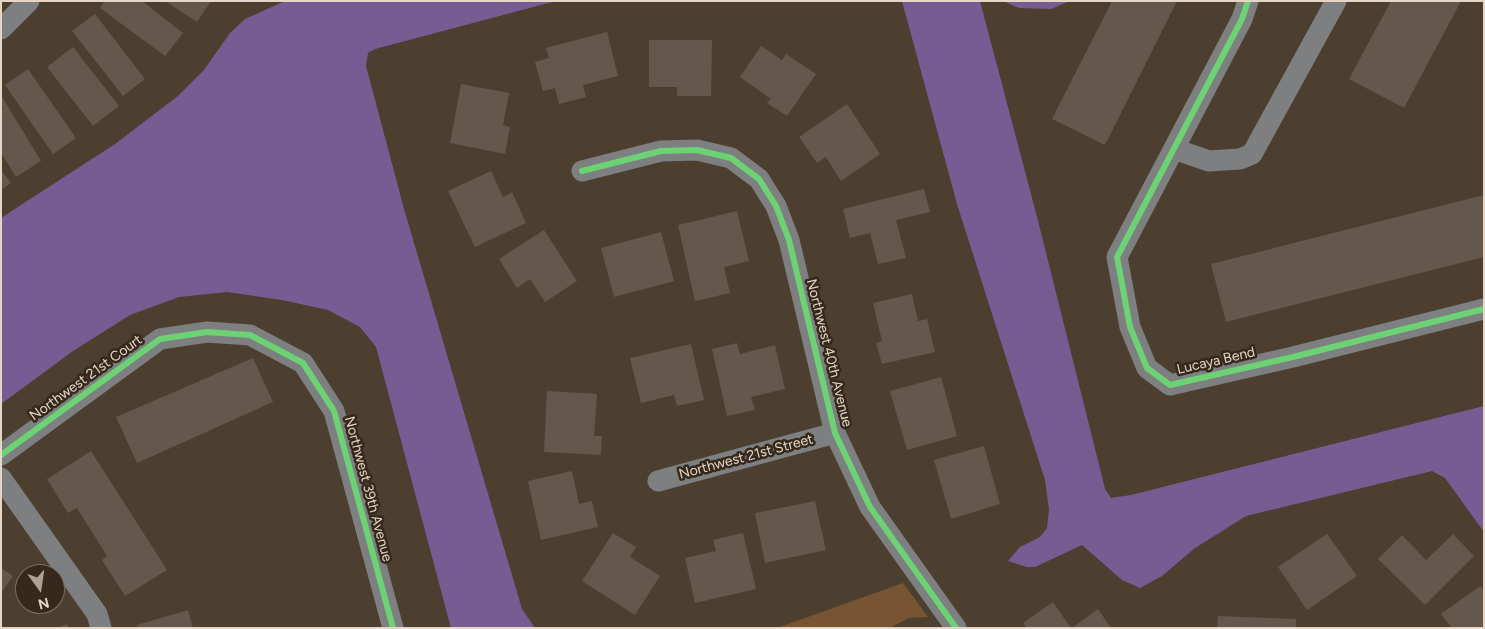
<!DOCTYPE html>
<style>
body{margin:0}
#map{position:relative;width:1485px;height:629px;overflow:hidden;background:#4d3f30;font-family:Figtree,sans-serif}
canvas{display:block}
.frame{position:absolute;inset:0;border:2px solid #e7d6c6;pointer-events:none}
.north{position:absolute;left:15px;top:564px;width:50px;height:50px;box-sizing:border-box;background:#35291c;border:1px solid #7c6e60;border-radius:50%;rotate:166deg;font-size:14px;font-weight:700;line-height:20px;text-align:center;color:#e7d6c6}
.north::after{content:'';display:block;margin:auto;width:18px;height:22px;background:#b1a192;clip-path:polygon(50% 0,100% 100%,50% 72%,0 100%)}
</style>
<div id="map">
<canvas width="1485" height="629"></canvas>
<div class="frame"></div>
<div class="north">N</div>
</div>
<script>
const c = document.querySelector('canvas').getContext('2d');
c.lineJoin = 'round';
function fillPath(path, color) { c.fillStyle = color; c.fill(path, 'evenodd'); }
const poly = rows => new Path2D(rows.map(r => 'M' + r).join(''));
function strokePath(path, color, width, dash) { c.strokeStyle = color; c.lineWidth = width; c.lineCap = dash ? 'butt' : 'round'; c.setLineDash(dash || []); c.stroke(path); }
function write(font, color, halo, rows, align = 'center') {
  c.font = font + ' Figtree,sans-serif'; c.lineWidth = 5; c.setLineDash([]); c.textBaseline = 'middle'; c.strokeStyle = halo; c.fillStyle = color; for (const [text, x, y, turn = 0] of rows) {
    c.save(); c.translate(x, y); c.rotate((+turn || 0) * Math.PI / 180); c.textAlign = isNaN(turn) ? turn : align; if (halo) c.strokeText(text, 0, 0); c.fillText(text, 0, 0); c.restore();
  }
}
fillPath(poly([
 [903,583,928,617,909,618,889,628,777,628]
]), '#753');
fillPath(poly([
 [285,1,556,1,375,49,368,53,366,66,404,209,522,609,535,628,451,628,376,347,360,327,328,310,282,300,227,292,179,297,130,315,73,351,1,404,1,218,115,144,178,96,204,70,230,33,245,19],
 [902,1,980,1,1037,217,1105,489,1111,498,1131,495,1484,406,1484,532,1445,478,1432,471,1246,516,1195,548,1162,576,1140,588,1122,580,1082,545,1035,567,1027,567,1008,561,1020,547,1040,537,1047,528,1049,509,1045,480,957,204],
 [1003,1,1070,1,1051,9,1019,8]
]), '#795b93');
fillPath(poly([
 [105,1,142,1,183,33,165,56,100,8],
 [165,1,211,1,197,22],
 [1112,1,1177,1,1105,145,1052,119],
 [1391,1,1461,1,1404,108,1349,79],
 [95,14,145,79,123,96,72,31],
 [607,32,618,76,583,85,586,97,559,104,555,88,543,91,535,62,549,58,546,48],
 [649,40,712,40,711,96,677,96,677,87,649,87],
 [761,46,782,60,786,54,816,74,787,116,767,103,771,99,740,77],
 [73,47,119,106,93,126,47,67],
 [28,69,76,138,53,154,5,85],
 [461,84,509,93,503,125,510,127,505,154,450,143],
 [1,95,41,161,16,177,1,153],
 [847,104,880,154,841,181,826,157,817,163,799,137],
 [1,170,11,183,1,190],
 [491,171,503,197,512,192,526,223,475,247,448,191],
 [924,189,930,212,896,220,906,258,878,264,870,233,850,238,843,209],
 [1484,195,1484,257,1226,322,1211,264],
 [737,211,749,261,724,267,730,293,695,301,678,225],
 [544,230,577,281,545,302,530,279,517,288,499,259],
 [661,232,674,281,614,297,601,248],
 [912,294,918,321,927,319,935,352,882,364,876,343,882,341,873,303],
 [737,343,740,354,775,345,785,389,751,397,755,410,727,416,712,349],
 [691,344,704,400,677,406,674,395,641,403,630,358],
 [253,358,273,402,137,463,116,417],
 [941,377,957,436,907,450,890,391],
 [547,391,597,394,594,436,602,436,601,455,544,452],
 [984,446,1000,504,951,519,934,460],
 [91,451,167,570,125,596,102,560,107,556,77,508,68,513,47,479],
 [572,471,579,504,592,501,598,527,541,540,528,481],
 [815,501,826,550,765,563,755,513],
 [613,533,636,547,630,557,660,576,635,615,582,581],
 [743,533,756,589,695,603,685,558,716,551,713,540],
 [1327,534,1357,576,1307,610,1278,567],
 [1453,534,1474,556,1425,605,1378,559,1402,535,1426,560],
 [1,568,13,576,1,593],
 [1480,586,1484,590,1484,628,1452,628,1441,614],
 [1053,602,1071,628,1027,628,1023,623],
 [1098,609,1111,628,1072,628],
 [188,610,193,628,138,628,137,625],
 [1218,616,1296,619,1296,628,1217,628],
 [67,624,68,628,57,628]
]), '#64574b');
strokePath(poly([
 [1248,1,1242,19,1117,257,1130,327,1147,368,1170,385,1293,357,1484,309],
 [1,29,29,1],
 [1174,149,1209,161,1240,159,1252,154,1336,1],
 [582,171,661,151,697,150,731,158,759,179,776,206,789,240,835,433,870,507,956,628],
 [1,455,160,339,207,332,250,335,303,363,334,411,393,628],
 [1,478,97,614,101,628],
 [658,481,835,433]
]), '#7d7f80', 21);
strokePath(poly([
 [1248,1,1242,19,1117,257,1130,327,1147,368,1170,385,1293,357,1484,309],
 [582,171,661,151,697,150,731,158,759,179,776,206,789,240,835,433,870,507,956,628],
 [1,455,160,339,207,332,250,335,303,363,334,411,393,628]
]), '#6cd273', 6);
write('14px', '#e7d6c6', '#35291c', [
 ["Northwest 40th Avenue",829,353,76],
 ["Lucaya Bend",1216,361,-13],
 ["Northwest 21st Court",86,378,-36],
 ["Northwest 21st Street",746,457,-15],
 ["Northwest 39th Avenue",368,489,75]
]);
</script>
